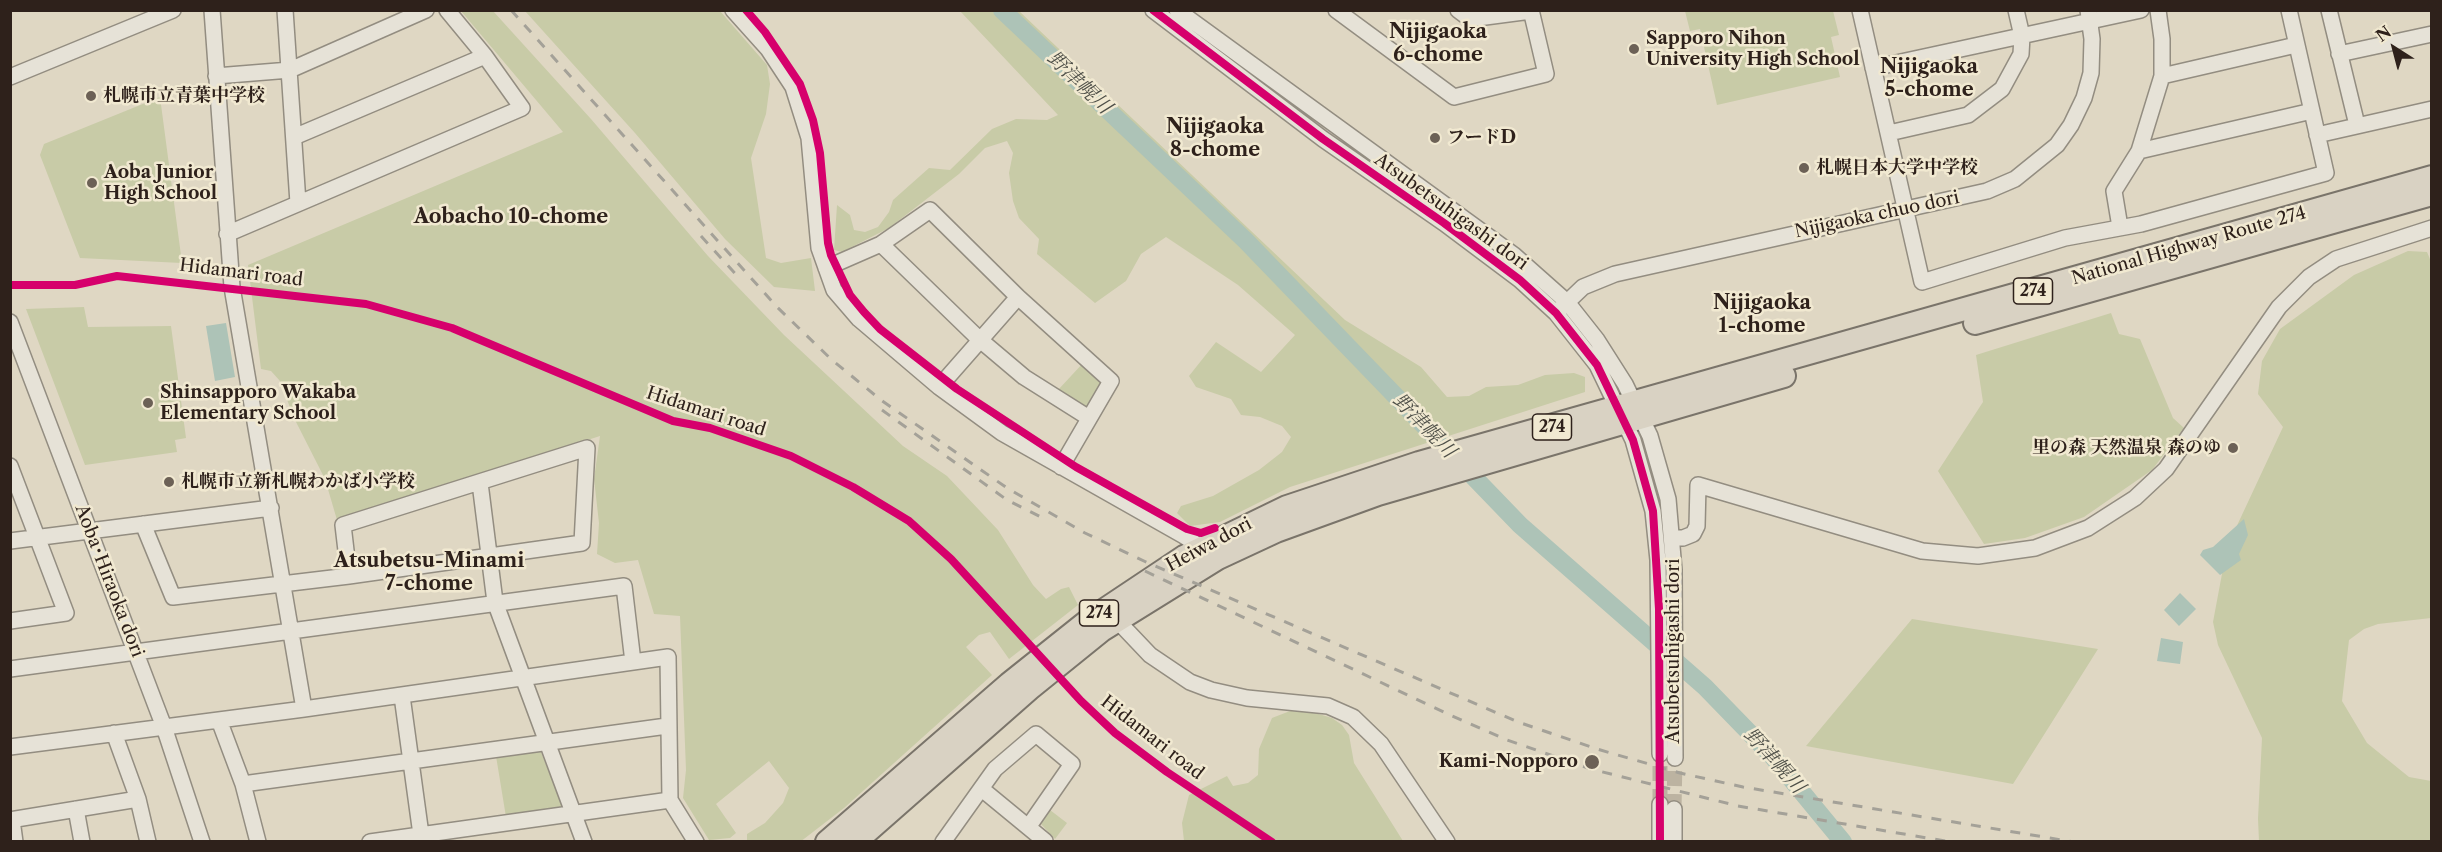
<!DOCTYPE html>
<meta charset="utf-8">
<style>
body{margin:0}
#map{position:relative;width:2442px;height:852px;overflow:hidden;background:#dfd7c3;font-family:"Libre Caslon Text",serif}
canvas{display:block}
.frame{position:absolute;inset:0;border:12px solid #2e211b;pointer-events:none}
.north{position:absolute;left:2364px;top:18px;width:60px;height:60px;-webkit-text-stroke:4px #f1e9d1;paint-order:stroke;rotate:324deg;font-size:16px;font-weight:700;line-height:24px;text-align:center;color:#2e211b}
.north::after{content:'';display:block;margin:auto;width:21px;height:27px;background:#2e211b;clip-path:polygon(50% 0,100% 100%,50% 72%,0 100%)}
</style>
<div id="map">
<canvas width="2442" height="852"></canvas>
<div class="frame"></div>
<div class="north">N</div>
</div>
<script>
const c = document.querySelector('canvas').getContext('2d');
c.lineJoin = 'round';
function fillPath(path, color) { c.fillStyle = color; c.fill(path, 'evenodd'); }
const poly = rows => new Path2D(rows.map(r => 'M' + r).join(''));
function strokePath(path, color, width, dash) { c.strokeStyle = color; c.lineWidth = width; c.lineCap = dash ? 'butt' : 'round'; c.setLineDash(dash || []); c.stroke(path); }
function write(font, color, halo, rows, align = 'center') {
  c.font = font + ' "Libre Caslon Text","Noto Serif JP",serif'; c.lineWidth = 5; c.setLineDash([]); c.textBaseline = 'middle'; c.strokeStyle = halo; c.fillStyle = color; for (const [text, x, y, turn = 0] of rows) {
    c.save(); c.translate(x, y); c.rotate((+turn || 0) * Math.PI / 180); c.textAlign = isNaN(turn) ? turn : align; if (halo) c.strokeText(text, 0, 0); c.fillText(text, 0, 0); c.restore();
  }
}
fillPath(poly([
 [461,11,493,11,591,119,708,256,784,335,903,446,947,476,998,530,1033,585,1046,599,1061,589,1069,587,1078,605,1009,659,990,632,979,635,966,647,992,675,844,808,800,842,747,841,747,834,765,823,783,803,789,788,769,761,716,804,736,833,730,838,709,840,683,798,686,770,680,616,654,614,638,560,615,563,597,554,599,523,594,479,600,436,337,520,325,479,294,418,280,381,271,371,261,369,248,265,563,132],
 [525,11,720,11,767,65,770,84,766,114,751,158,766,258,781,263,811,258,815,291,774,287,725,239,635,133],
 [960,11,1019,11,1345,320,1421,367,1447,397,1469,396,1486,387,1518,385,1545,375,1574,373,1585,377,1585,392,1290,487,1220,522,1190,526,1177,513,1181,506,1213,496,1259,470,1282,452,1291,437,1282,426,1260,417,1241,415,1231,399,1196,387,1189,376,1216,342,1261,372,1295,335,1238,285,1166,237,1141,254,1126,281,1095,303,1037,254,1039,239,1019,218,1013,201,1009,173,1013,153,1007,141,985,148,959,174,889,228,842,252,834,250,837,205,850,215,854,230,865,232,878,227,889,212,893,200,929,168,950,170,992,129,1016,119,1047,120,1058,115],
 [1685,11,1833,11,1839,35,1831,37,1840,77,1717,105,1700,29,1690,31],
 [160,97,182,263,80,258,40,155,44,144],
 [2408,251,2427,252,2432,264,2431,618,2378,624,2364,629,2349,640,2342,701,2367,743,2409,777,2431,781,2431,841,2259,841,2258,819,2262,738,2218,645,2213,622,2227,547,2283,427,2258,394,2262,361,2280,329,2354,275],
 [84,307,88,327,171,326,186,438,175,440,177,452,85,465,26,309],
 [2111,313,2119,334,2140,339,2173,418,2184,428,2152,470,2084,517,2025,538,1984,544,1938,471,1983,402,1976,355],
 [1084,362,1105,383,1090,409,1058,390],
 [1912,619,2098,649,2013,784,1806,746],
 [1290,711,1312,712,1332,718,1342,725,1349,735,1354,763,1403,841,1184,841,1182,823,1189,795,1227,776,1233,786,1248,783,1258,775,1259,749,1272,718],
 [540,750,564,809,506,817,496,756],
 [1050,810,1067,823,1055,839,1041,824]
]), '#c8cba7');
fillPath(poly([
 [226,323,235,377,215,381,206,326],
 [2244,519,2248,535,2239,554,2241,560,2220,575,2200,555,2203,550,2213,547],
 [2180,593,2196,609,2179,626,2164,610],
 [2161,638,2183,642,2180,664,2157,661]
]), '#adc3b7');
strokePath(poly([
 [1002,10,1246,241,1520,525,1705,687,1773,757,1843,842]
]), '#adc3b7', 18);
strokePath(poly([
 [1660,804,1660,754],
 [1674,809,1675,758]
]), '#bcb3a1', 15, [15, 8]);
const minor = poly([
 [212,10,232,287,304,709],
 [285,10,298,203],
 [733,10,768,49,793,87,809,138,819,248,834,290,859,319,939,387,1002,433,1184,536,1208,552],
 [1153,10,1323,139,1444,223,1520,280,1556,313,1597,365,1633,440,1653,511,1658,560,1660,754],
 [1177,10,1514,255,1567,302,1597,340,1625,384,1650,436,1668,499,1674,570,1675,758],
 [1336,10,1454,97,1546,74,1531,10],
 [1458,10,1470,19,1531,11],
 [1860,10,1922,282,2065,238,2141,224,2326,173,2289,10],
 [2329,10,2357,125],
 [2339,54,2432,34],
 [1873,68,2141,10],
 [216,76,290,70,426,10],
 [2162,76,2296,45],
 [10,77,173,10],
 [1889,133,1968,115,2002,89,2021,54,2022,36,2016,10],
 [2317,135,2432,109],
 [294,137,485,56],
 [2139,151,2312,111],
 [2120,227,2114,191,2139,151,2162,76,2162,39,2158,10],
 [227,234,522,108,485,56,447,10],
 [881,244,979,339,1024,377,1089,418],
 [826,268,881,244,930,210,1018,297,1111,381,1061,467],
 [1560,309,1583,287,1615,274,1987,191,2015,179,2057,145,2071,125,2084,98,2091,73,2092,39,2088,10],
 [10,322,164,727,202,842],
 [939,387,1018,297],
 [10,466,66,613,10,621],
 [480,483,495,602,584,842],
 [143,524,173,597,349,576,582,543,587,448,343,525,349,576],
 [1673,538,1683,538,1693,534,1697,526,1698,485,1922,551,1978,556,2035,548,2088,528,2135,498,2166,469,2279,307,2309,277,2336,259,2432,228],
 [10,541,271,508],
 [1112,615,1150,655,1190,682,1211,690,1247,698,1328,706,1353,717,1381,744,1447,842],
 [10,669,624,586,633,662],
 [402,696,422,842],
 [219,720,243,784,258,842],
 [114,733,138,799,148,842],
 [10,747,304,709,668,657,670,800,696,842],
 [243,784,667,726],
 [983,790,1045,841],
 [76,809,82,842],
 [10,820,138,799],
 [12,820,15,842],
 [370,842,670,800],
 [943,842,995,769,1036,734,1072,764,1029,826],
 [1660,842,1660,804],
 [1674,842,1674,809]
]);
const highway = poly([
 [1975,323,2432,194],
 [827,842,1009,684,1088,621,1184,557,1287,507,1419,463,2432,177],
 [855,842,1029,689,1102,630,1218,558,1276,531,1378,494,1784,376]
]);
strokePath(minor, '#938d81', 18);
strokePath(highway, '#7a746a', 26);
strokePath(minor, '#e6e2d7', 15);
strokePath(highway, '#d9d2c3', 22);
strokePath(poly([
 [511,10,777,307,832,360,881,400,1007,488,1085,533,1146,562,1518,722,1597,749,1680,773,1743,787,2074,842],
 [701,236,741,280],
 [882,410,1007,500,1041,517],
 [1145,571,1450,715,1507,740,1591,769,1738,806,1951,842]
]), '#a4a198', 3, [10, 10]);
strokePath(poly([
 [746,10,765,32,800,84,813,120,820,153,828,243,831,255,850,295,864,312,880,329,957,389,1076,467,1187,529,1201,533,1215,528],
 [1153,10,1323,139,1444,223,1520,280,1556,313,1597,365,1633,440,1653,511,1659,609,1660,842],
 [10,285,75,285,117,276,366,304,452,328,673,421,710,428,791,456,853,487,909,521,951,559,1081,701,1115,733,1167,772,1272,842]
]), '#d6006c', 8);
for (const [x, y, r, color] of [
 [1634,49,6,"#6c6156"],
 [91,96,6,"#6c6156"],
 [1435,138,6,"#6c6156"],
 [1804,168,6,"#6c6156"],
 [92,183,6,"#6c6156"],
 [148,403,6,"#6c6156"],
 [2233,448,6,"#6c6156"],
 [169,482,6,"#6c6156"],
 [1592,762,8,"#6c6156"]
]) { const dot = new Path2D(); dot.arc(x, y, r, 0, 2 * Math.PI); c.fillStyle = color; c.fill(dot); strokePath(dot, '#f1e9d1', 2); }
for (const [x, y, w] of [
 [2033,291,39],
 [1552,427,39],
 [1099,613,39]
]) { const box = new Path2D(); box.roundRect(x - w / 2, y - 13, w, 26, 4.5); c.fillStyle = '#f1e9d1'; c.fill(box); strokePath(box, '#2e211b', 1.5); }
write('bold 16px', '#2e211b', null, [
 ["274",2033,291],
 ["274",1552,427],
 ["274",1099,613]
]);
write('bold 18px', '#2e211b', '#f1e9d1', [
 ["Sapporo Nihon",1646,39],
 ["University High School",1646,60],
 ["札幌市立青葉中学校",103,96],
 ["フードD",1447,138],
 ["札幌日本大学中学校",1816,168],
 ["Aoba Junior",104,173],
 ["High School",104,194],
 ["Shinsapporo Wakaba",160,393],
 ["Elementary School",160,414],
 ["里の森 天然温泉 森のゆ",2221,448,"right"],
 ["札幌市立新札幌わかば小学校",181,482],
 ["Kami-Nopporo",1578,762,"right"]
], 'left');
write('18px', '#2e211b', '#f1e9d1', [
 ["Atsubetsuhigashi dori",1451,212,36],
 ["Nijigaoka chuo dori",1877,215,-12],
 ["National Highway Route 274",2189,246,-16],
 ["Hidamari road",241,273,7],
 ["Hidamari road",706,412,18],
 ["Heiwa dori",1209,545,-28],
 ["Aoba･Hiraoka dori",109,581,69],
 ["Atsubetsuhigashi dori",1674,651,-90],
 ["Hidamari road",1152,738,38]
]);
write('bold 20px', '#2e211b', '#f1e9d1', [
 ["Nijigaoka",1438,32],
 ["6-chome",1438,55],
 ["Nijigaoka",1929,67],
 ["5-chome",1929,90],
 ["Nijigaoka",1215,127],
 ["8-chome",1215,150],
 ["Aobacho 10-chome",511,217],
 ["Nijigaoka",1762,303],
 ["1-chome",1762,326],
 ["Atsubetsu-Minami",429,561],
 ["7-chome",429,584]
]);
write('italic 20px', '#4e4f48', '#f1e9d1', [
 ["野津幌川",1079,83,44],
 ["野津幌川",1424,426,46],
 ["野津幌川",1774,761,48]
]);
</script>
